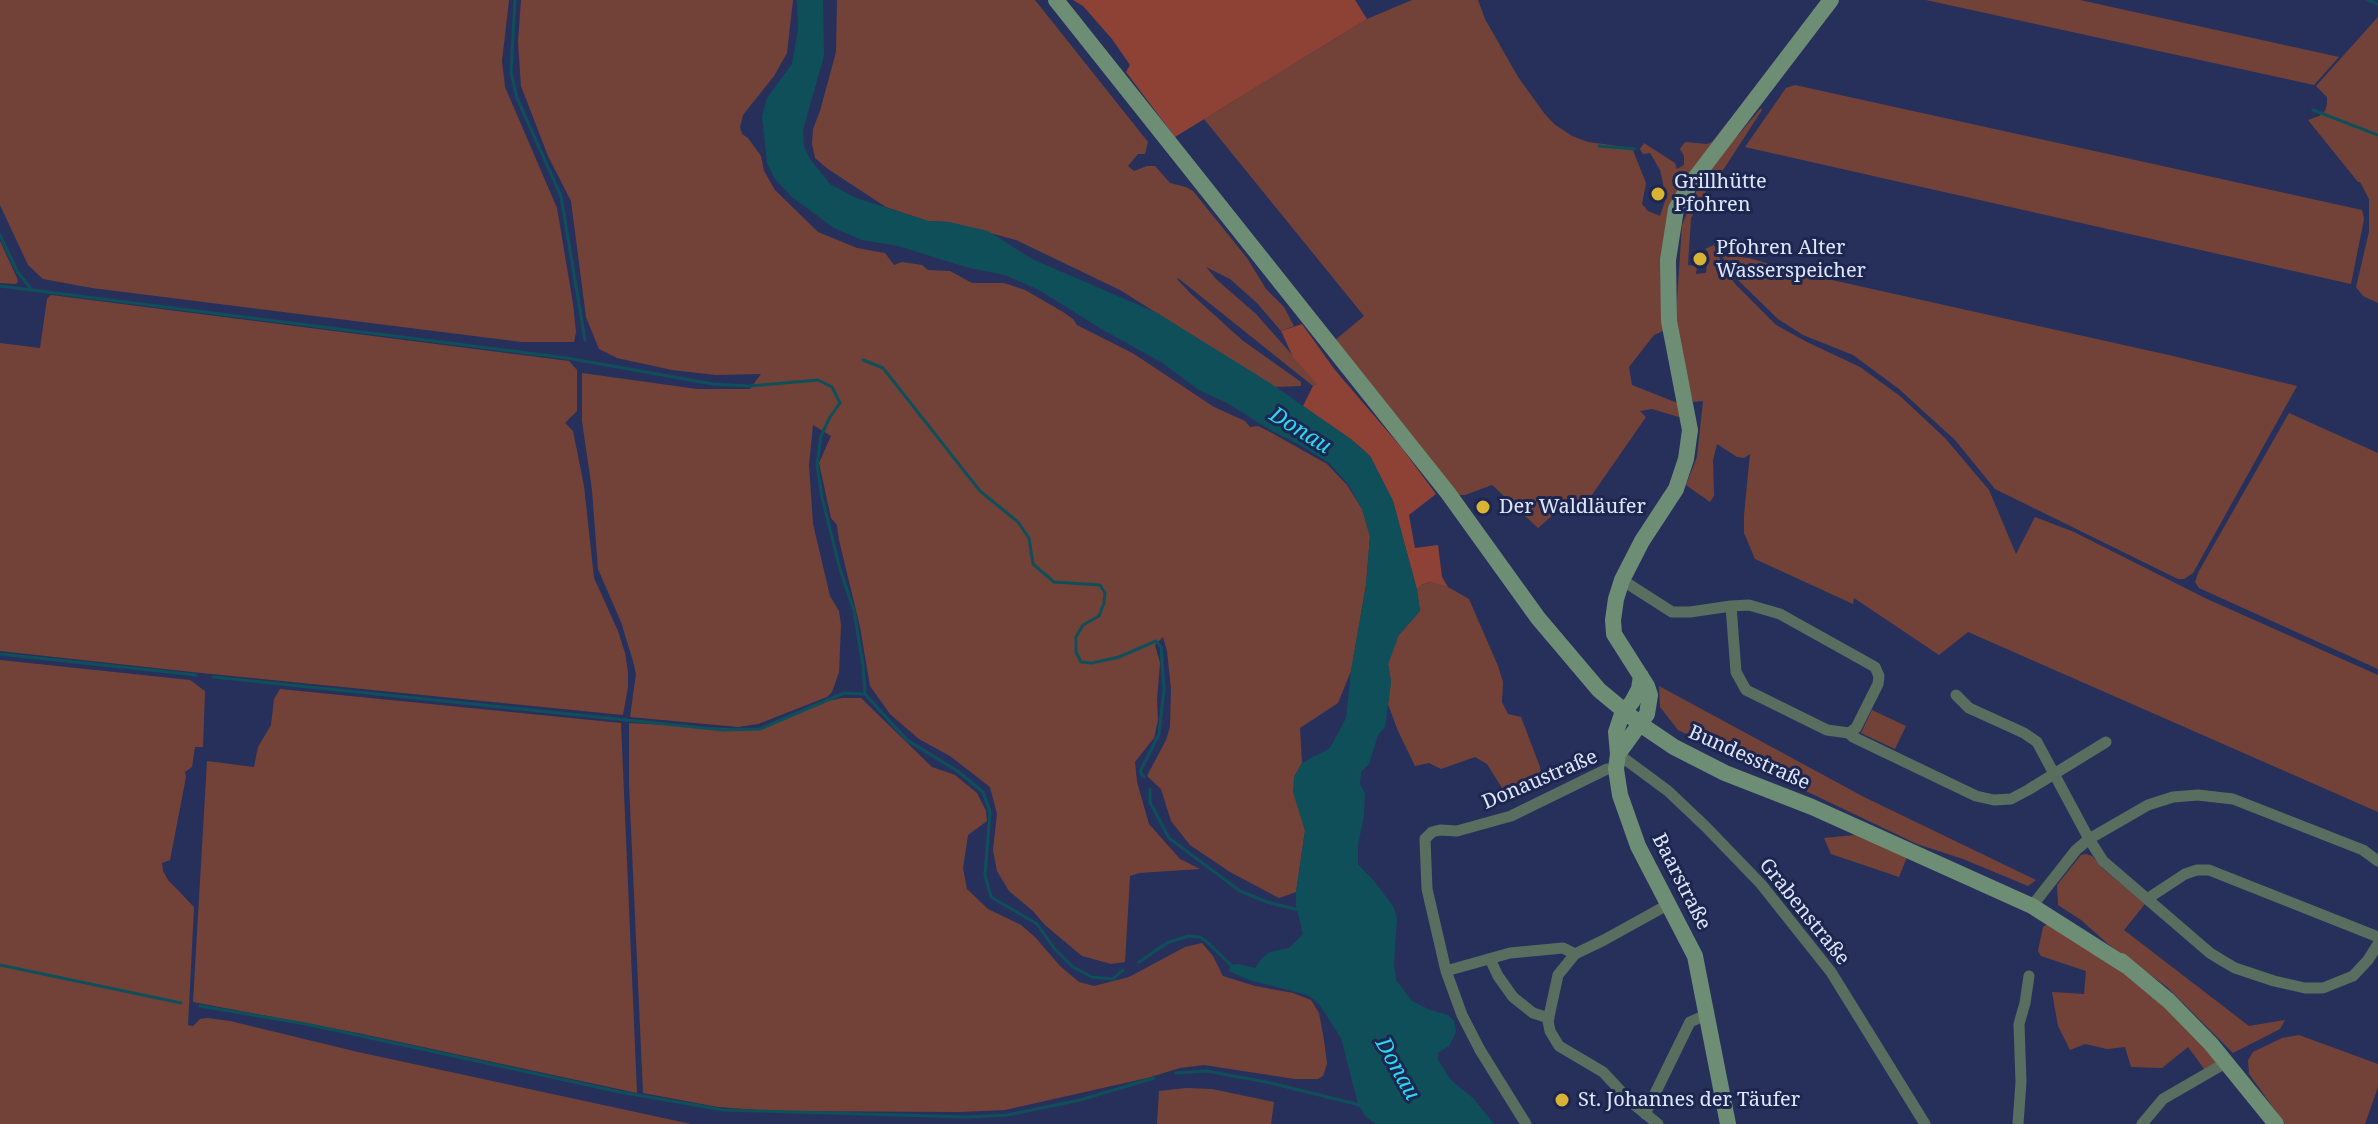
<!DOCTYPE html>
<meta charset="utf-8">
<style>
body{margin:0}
canvas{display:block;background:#26305b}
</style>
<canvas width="2378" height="1124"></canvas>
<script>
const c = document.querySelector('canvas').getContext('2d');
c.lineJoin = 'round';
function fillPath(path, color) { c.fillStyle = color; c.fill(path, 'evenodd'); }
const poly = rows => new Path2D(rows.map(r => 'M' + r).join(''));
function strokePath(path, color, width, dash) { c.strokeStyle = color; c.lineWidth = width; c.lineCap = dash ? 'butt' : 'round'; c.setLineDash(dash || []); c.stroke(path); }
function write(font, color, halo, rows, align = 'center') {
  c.font = font + ' "Noto Serif",serif'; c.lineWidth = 6; c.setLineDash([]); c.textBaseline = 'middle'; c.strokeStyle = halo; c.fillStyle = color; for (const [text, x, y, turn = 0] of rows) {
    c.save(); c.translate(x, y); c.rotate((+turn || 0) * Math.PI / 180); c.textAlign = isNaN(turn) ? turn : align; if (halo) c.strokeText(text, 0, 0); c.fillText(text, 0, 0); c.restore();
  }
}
fillPath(poly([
 [0,0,509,0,502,61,505,87,557,208,573,304,576,332,574,342,522,342,92,288,43,279,28,265,0,205],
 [521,0,793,0,787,53,774,76,743,115,740,127,742,134,748,138,761,156,764,171,775,190,818,232,857,248,885,253,894,265,902,262,922,265,928,270,950,271,972,283,1004,283,1025,290,1063,312,1073,319,1077,325,1134,354,1214,407,1245,421,1250,427,1258,426,1270,432,1327,464,1347,485,1362,509,1370,536,1366,585,1351,671,1338,703,1300,728,1302,763,1294,777,1305,831,1296,892,1279,898,1230,872,1190,845,1171,821,1161,789,1147,776,1166,740,1170,727,1171,689,1167,651,1163,637,1155,645,1160,663,1157,700,1158,720,1154,738,1135,762,1137,782,1149,824,1180,859,1200,869,1139,873,1130,876,1125,962,1111,964,1082,956,1045,925,1033,911,1009,891,997,871,993,850,997,814,990,787,950,756,919,739,890,714,870,686,860,627,839,540,837,525,831,518,819,463,831,436,813,425,809,465,813,524,830,596,839,611,841,625,839,672,832,692,827,697,758,724,738,727,630,717,636,674,633,661,621,622,598,569,592,490,582,421,582,373,697,389,750,389,761,374,716,375,672,370,617,358,599,349,586,317,571,201,548,156,521,86,518,42],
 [837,0,1035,0,1148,142,1145,154,1138,154,1128,166,1134,171,1147,166,1155,166,1170,183,1186,187,1193,191,1247,258,1266,289,1284,307,1294,326,1281,331,1257,303,1230,279,1206,267,1216,279,1256,314,1318,384,1313,386,1178,278,1177,279,1190,293,1242,340,1301,382,1301,386,1275,387,1120,290,1016,240,949,222,928,221,886,207,828,169,815,158,812,144,813,129,820,111,836,52],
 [1412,0,1478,0,1485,19,1518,77,1544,113,1554,124,1572,136,1588,142,1632,148,1646,183,1642,204,1648,211,1660,216,1665,201,1663,183,1660,170,1650,153,1643,154,1640,149,1644,143,1675,163,1677,169,1684,165,1684,156,1680,149,1685,142,1707,144,1712,142,1766,74,1686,182,1667,329,1654,335,1629,367,1632,385,1680,404,1682,418,1652,409,1640,411,1646,417,1578,515,1562,507,1538,528,1492,485,1465,495,1454,495,1334,341,1364,316,1204,119,1367,19],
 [1926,0,2080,0,2339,57,2314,85],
 [2378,17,2378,303,2363,296,2356,287,2369,232,2369,199,2360,182,2358,182,2308,120,2319,116,2325,111,2327,104,2327,97,2316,86],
 [1795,85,2362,210,2364,219,2351,284,1745,147,1786,88],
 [1761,108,1762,110,1716,181,1713,179,1691,218,1688,265,1697,266,1696,274,1706,273,1708,252,1705,249,1714,245,1725,271,1737,286,1776,325,1807,342,1860,367,1900,396,1945,438,1989,490,2016,554,2035,517,2074,532,2207,599,2378,675,2378,812,1968,632,1939,655,1854,598,1853,604,1755,559,1744,533,1744,515,1750,454,1744,458,1737,457,1717,444,1713,460,1714,496,1710,502,1686,485,1697,457,1703,401,1693,402,1679,340,1676,315,1682,225,1702,178],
 [0,241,17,278,18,282,15,284,0,283],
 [1721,255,1749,258,1796,272,2173,356,2297,386,2193,573,2184,579,2178,579,1995,489,1955,440,1899,389,1853,355,1803,335,1778,319,1739,281],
 [51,295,569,361,577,370,577,411,565,423,573,431,584,486,594,578,618,631,625,653,628,672,628,687,623,715,192,672,0,651,0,343,40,348,47,299],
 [2289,413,2378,453,2378,669,2199,588,2195,582,2199,571],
 [1431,582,1448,587,1469,599,1498,666,1503,682,1502,702,1508,714,1521,717,1540,767,1541,776,1539,786,1528,793,1509,799,1487,764,1475,757,1441,769,1429,763,1415,766,1398,731,1388,704,1391,682,1388,664,1398,636,1420,611,1417,590,1421,585],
 [0,660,190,680,205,691,203,747,195,747,192,767,185,772,186,777,170,860,162,863,163,871,168,880,194,907,188,1025,193,1026,200,1019,207,1018,230,1021,358,1052,691,1124,0,1124],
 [1659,686,1864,797,2036,880,2028,886,1963,859,1917,844,1678,730,1660,707],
 [280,689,621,723,637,1093,358,1033,193,1002,207,761,254,767,258,747,271,725,274,699],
 [842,698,861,698,932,767,955,775,977,793,986,811,987,821,968,835,963,868,967,889,988,909,1021,925,1035,937,1060,966,1079,982,1094,986,1129,977,1185,947,1202,943,1213,956,1223,976,1255,986,1293,993,1311,1000,1319,1013,1324,1040,1327,1064,1323,1076,1318,1079,1295,1079,1204,1065,1180,1068,1147,1078,1005,1110,960,1112,773,1111,718,1107,643,1093,629,784,629,723,758,730,829,701],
 [1872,710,1906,726,1895,749,1861,733],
 [1855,835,1907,857,1899,877,1831,854,1824,838],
 [2086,854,2092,856,2102,868,2145,904,2124,930,2249,1026,2285,1020,2280,1029,2233,1053,2167,987,2108,944,2081,920,2058,905,2057,885,2081,855],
 [2049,923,2142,986,2216,1056,2215,1065,2205,1070,2188,1047,2162,1068,2131,1067,2125,1047,2107,1049,2085,1044,2070,1050,2058,1026,2052,992,2084,994,2086,971,2041,956,2038,951,2043,927],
 [2299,1035,2378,1064,2378,1087,2365,1124,2285,1124,2249,1074,2248,1060,2253,1052,2282,1038],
 [1186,1088,1212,1089,1274,1102,1271,1124,1157,1124,1159,1091]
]), '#724238');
fillPath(poly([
 [1073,0,1355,0,1367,19,1175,137,1126,72,1130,65,1112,39,1083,6],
 [1302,324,1335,370,1401,447,1436,494,1409,515,1415,548,1438,545,1442,577,1448,587,1430,582,1421,585,1417,590,1393,501,1370,456,1352,440,1303,406,1313,386,1317,384,1293,357,1281,331]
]), '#8d4235');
fillPath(poly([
 [797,0,823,0,824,56,803,130,804,146,810,159,830,184,856,198,928,221,949,222,988,231,1032,259,1157,313,1270,383,1352,440,1370,456,1393,501,1417,590,1420,611,1398,636,1396,643,1388,664,1391,682,1385,727,1378,735,1369,764,1361,772,1360,784,1365,793,1364,815,1358,845,1358,864,1374,881,1393,906,1397,918,1394,963,1396,980,1412,1001,1430,1010,1448,1015,1454,1021,1456,1032,1449,1046,1438,1053,1438,1060,1451,1080,1473,1098,1494,1124,1376,1124,1366,1117,1358,1104,1341,1038,1319,1004,1308,995,1249,980,1229,971,1230,965,1239,964,1255,968,1262,958,1270,952,1289,948,1303,934,1296,906,1296,892,1305,831,1293,792,1294,777,1302,763,1330,748,1346,718,1351,671,1366,585,1370,536,1362,509,1348,484,1329,463,1302,446,1272,431,1227,403,1199,390,1161,362,1103,330,1039,290,1005,275,969,268,898,246,862,240,834,228,792,197,775,179,767,163,762,116,767,98,792,64,798,29]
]), '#0f4f5a');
strokePath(poly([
 [515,0,511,72,517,98,561,196,585,340],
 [2368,0,2378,4],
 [2313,110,2378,135],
 [1599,146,1634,149],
 [0,235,17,271,32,290],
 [0,286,567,358,713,384,750,386,818,380,832,387,840,403,830,417,821,436,817,465,822,497,840,569,854,611,863,665,865,694,907,740,959,772,983,792,990,812,985,875,991,897,1037,924,1054,948,1073,967,1092,977,1113,979,1123,970],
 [863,360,883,368,980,491,1018,522,1029,538,1033,564,1054,582,1100,585,1105,593,1104,603,1099,616,1083,625,1076,637,1076,652,1081,662,1092,663,1119,657,1156,641,1161,647,1164,690,1159,734,1140,772,1144,777],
 [0,654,196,675],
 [213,677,723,730,760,729,844,693,863,694],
 [1150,789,1150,802,1169,838,1240,891,1267,902,1299,910],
 [1139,962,1167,943,1188,936,1200,937,1206,941,1232,966],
 [0,965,181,1003],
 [200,1006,306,1024,620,1092,723,1110,967,1117,1007,1115,1080,1100,1154,1078],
 [1176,1073,1207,1071,1271,1083,1360,1105]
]), '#0f4f5a', 3);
strokePath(poly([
 [1622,580,1672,612,1690,612,1731,606,1749,605,1780,614,1875,667,1879,676,1878,684,1856,728,1849,733,1827,730,1746,690,1736,672,1731,606],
 [1956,695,1969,708,2024,733,2037,742,2089,839,2103,861,2210,953,2223,961,2235,968,2274,981,2305,988,2323,988,2353,976,2368,960,2378,944],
 [1849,733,1853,737,1976,796,1994,800,2011,799,2028,790,2106,742],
 [1618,754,1668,791,1706,827,1761,884,1831,972,1925,1124],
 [2147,899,2185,874,2197,870,2209,870,2378,937],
 [2032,906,2076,850,2089,839,2148,805,2173,797,2198,795,2233,799,2363,850,2378,861],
 [1490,959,1498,976,1513,997,1533,1013,1549,1018],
 [1446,971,1510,953,1563,948,1575,954],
 [1645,1114,1690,1022,1708,1014],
 [1526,1124,1480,1050,1462,1015,1446,971,1427,889,1425,839,1432,832,1440,830,1457,831,1511,816,1607,769,1616,769],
 [1658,1124,1631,1102,1603,1072,1559,1046,1550,1031,1548,1021,1558,975,1575,954,1604,940,1669,904],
 [2018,1124,2021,1082,2019,1024,2025,1003,2029,976],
 [2142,1124,2163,1099,2227,1062]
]), '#596e5e', 11);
strokePath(poly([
 [1056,0,1448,493,1538,618,1599,690,1640,724,1674,747,1725,773,1812,807,2032,906,2128,967],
 [1641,676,1639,689,1632,702,1622,714,1616,732,1618,754,1616,769,1620,795,1638,846,1695,956,1728,1124],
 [1618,754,1647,714,1650,695,1647,686,1614,634,1613,620,1616,599,1622,580,1642,541,1676,489,1686,459,1690,430,1669,321,1668,260,1676,209,1689,186,1831,0],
 [2121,961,2169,1001,2211,1044,2276,1124]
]), '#6d8d75', 16);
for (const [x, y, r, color] of [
 [1658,194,8,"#d9b334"],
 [1700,259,8,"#d9b334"],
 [1483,507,8,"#d9b334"],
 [1562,1100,8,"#d9b334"]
]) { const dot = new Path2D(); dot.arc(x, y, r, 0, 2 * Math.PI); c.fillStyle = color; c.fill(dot); strokePath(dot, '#1d264f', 3); }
write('20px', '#dfe6fc', '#1d264f', [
 ["Grillhütte",1674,182],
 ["Pfohren",1674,205],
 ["Pfohren Alter",1716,248],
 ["Wasserspeicher",1716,271],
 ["Der Waldläufer",1499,507],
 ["St. Johannes der Täufer",1578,1100]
], 'left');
write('20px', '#dfe6fc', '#1d264f', [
 ["Bundesstraße",1749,758,24],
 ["Donaustraße",1540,780,-23],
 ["Baarstraße",1681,882,63],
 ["Grabenstraße",1804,912,51]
]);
write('italic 22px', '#29d8f3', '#1d264f', [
 ["Donau",1300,431,32],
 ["Donau",1397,1069,61]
]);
</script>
